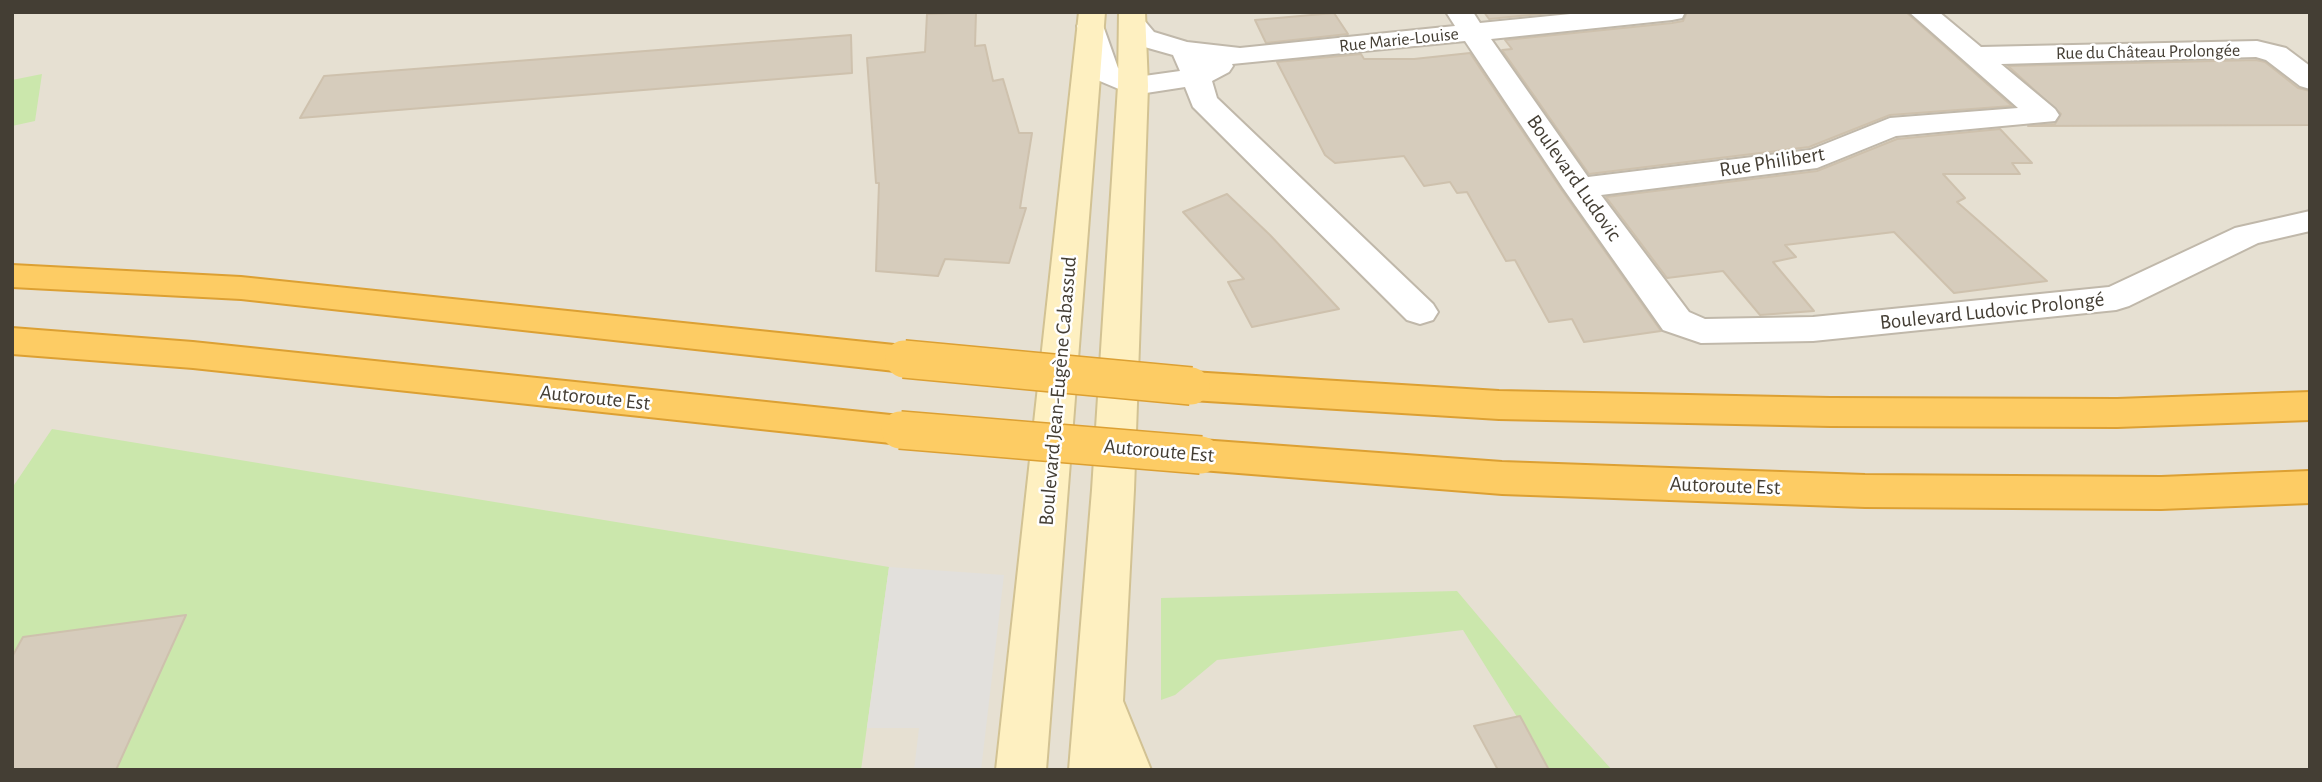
<!DOCTYPE html>
<meta charset="utf-8">
<style>
body{margin:0}
#map{position:relative;width:2322px;height:782px;overflow:hidden;background:#f2eee4;font-family:"Alegreya Sans",sans-serif}
canvas{display:block}
.frame{position:absolute;inset:0;border:14px solid #443e34;pointer-events:none}
</style>
<div id="map">
<canvas width="2322" height="782"></canvas>
<div class="frame"></div>
</div>
<script>
const c = document.querySelector('canvas').getContext('2d');
c.lineJoin = 'round';
function fillPath(path, color) { c.fillStyle = color; c.fill(path, 'evenodd'); }
const poly = rows => new Path2D(rows.map(r => 'M' + r).join(''));
function strokePath(path, color, width, dash) { c.strokeStyle = color; c.lineWidth = width; c.lineCap = dash ? 'butt' : 'round'; c.setLineDash(dash || []); c.stroke(path); }
function write(font, color, halo, rows, align = 'center') {
  c.font = font + ' "Alegreya Sans",sans-serif'; c.lineWidth = 5; c.setLineDash([]); c.textBaseline = 'middle'; c.strokeStyle = halo; c.fillStyle = color; for (const [text, x, y, turn = 0] of rows) {
    c.save(); c.translate(x, y); c.rotate((+turn || 0) * Math.PI / 180); c.textAlign = isNaN(turn) ? turn : align; if (halo) c.strokeText(text, 0, 0); c.fillText(text, 0, 0); c.restore();
  }
}
fillPath(poly([
 [12,12,2310,12,2310,770,12,770]
]), '#e6e0d2');
fillPath(poly([
 [42,74,35,121,12,126,12,80],
 [52,429,889,567,861,770,12,770,12,488],
 [1457,591,1555,707,1612,770,1550,770,1463,630,1217,660,1175,695,1161,700,1161,598]
]), '#cbe7ac');
fillPath(poly([
 [889,567,1004,575,981,770,914,770,919,728,867,728]
]), '#e2e0dc');
const building = poly([
 [976,12,975,46,985,45,993,81,1003,79,1019,133,1032,133,1020,208,1026,208,1009,263,945,259,938,276,876,271,879,183,876,183,867,58,925,52,927,14,976,12],
 [1484,12,1561,12,1489,19,1484,12],
 [1687,12,1906,12,2012,106,1890,115,1809,147,1589,174,1502,50,1512,49,1505,40,1672,23,1683,21,1687,12],
 [1334,13,1348,34,1266,43,1255,20,1334,13],
 [851,35,852,73,300,118,324,76,851,35],
 [1470,53,1561,189,1661,331,1584,342,1572,319,1549,322,1515,260,1506,261,1467,192,1457,193,1450,182,1424,186,1404,156,1335,163,1325,155,1277,62,1361,54,1364,59,1414,59,1470,53],
 [2256,60,2265,62,2298,88,2310,91,2310,125,2028,126,2055,124,2061,114,2008,66,2256,60],
 [2000,129,2032,163,2012,163,2020,174,1943,174,1965,198,1957,202,2047,281,1954,293,1894,232,1785,245,1796,257,1773,262,1814,311,1760,315,1723,271,1667,278,1606,197,1817,171,1897,139,2000,129],
 [1227,194,1270,235,1339,309,1252,327,1228,282,1244,279,1183,212,1227,194],
 [186,615,116,770,12,770,12,657,23,637,186,615],
 [1520,716,1549,770,1498,770,1474,726,1520,716]
]);
fillPath(building, '#d6ccbc');
strokePath(building, '#cec1ad', 2);
const street = poly([
 [1446,12,1473,12,1480,23,1590,12,1685,12,1682,18,1672,20,1491,39,1588,177,1810,150,1890,118,2018,108,1909,12,1939,12,1981,47,2257,41,2286,48,2310,66,2310,89,2300,86,2266,60,2256,57,2001,64,2055,109,2059,115,2055,121,1896,136,1817,168,1601,195,1689,312,1705,319,1813,317,2109,287,2235,228,2310,211,2310,231,2258,243,2129,306,2116,310,1813,341,1701,343,1663,330,1563,188,1465,41,1232,64,1233,66,1229,72,1212,81,1217,98,1433,304,1438,312,1433,320,1420,324,1407,320,1193,107,1185,87,1133,95,1095,79,1077,26,1081,20,1091,18,1101,20,1118,68,1137,77,1180,71,1173,55,1134,44,1119,25,1123,19,1133,17,1143,19,1154,32,1187,42,1240,48,1455,26,1446,12]
]);
const secondary = poly([
 [1079,12,1105,12,1046,770,996,770,1079,12],
 [1119,12,1145,12,1148,86,1134,490,1123,701,1151,770,1069,770,1092,490,1118,86,1119,12]
]);
const highway = poly([
 [12,265,241,277,904,346,917,350,923,359,917,368,904,372,241,299,12,287,12,265],
 [12,328,193,342,900,416,914,420,920,430,914,440,900,444,193,368,12,354,12,328],
 [1191,372,1499,391,1830,398,2117,399,2310,392,2310,420,2117,427,1830,426,1499,419,1191,400,1177,396,1172,386,1177,376,1191,372],
 [1201,440,1502,462,1865,475,2161,477,2310,471,2310,503,2161,509,1865,507,1502,494,1201,470,1187,466,1181,455,1187,444,1201,440]
]);
strokePath(street, '#c0b8aa', 4);
strokePath(secondary, '#d2c293', 4);
strokePath(highway, '#dca033', 4);
fillPath(street, '#fff');
fillPath(secondary, '#fef0c1');
fillPath(highway, '#fdcc64');
const highwayBridge = poly([
 [904,359,1191,386],
 [900,430,1201,455]
]);
strokePath(highwayBridge, '#dca033', 40, []);
strokePath(highwayBridge, '#fdcc64', 37);
write('18px', '#443e34', '#fff', [
 ["Rue Marie-Louise",1399,40,-6],
 ["Rue du Château Prolongée",2148,52,-1]
]);
write('21px', '#443e34', '#fff', [
 ["Rue Philibert",1772,162,-9],
 ["Boulevard Ludovic",1574,178,55],
 ["Boulevard Ludovic Prolongé",1992,311,-6],
 ["Boulevard Jean-Eugène Cabassud",1058,391,-85],
 ["Autoroute Est",595,398,6],
 ["Autoroute Est",1159,451,5],
 ["Autoroute Est",1725,486,2]
]);
</script>
